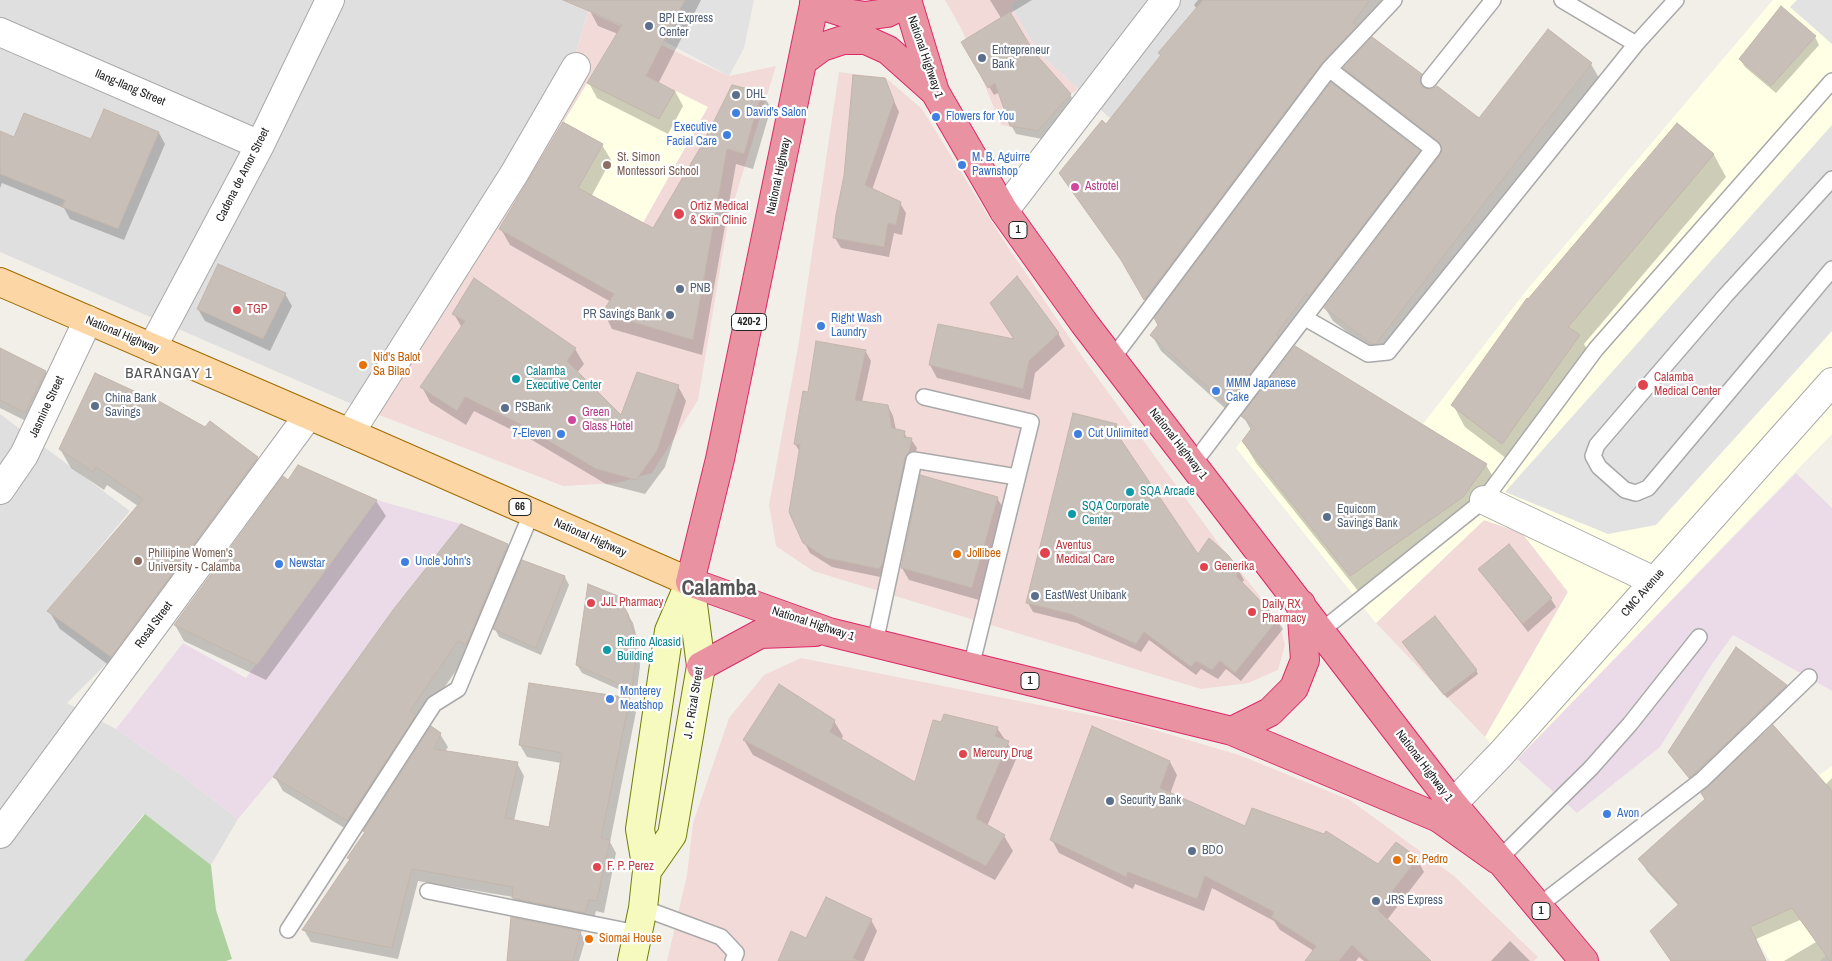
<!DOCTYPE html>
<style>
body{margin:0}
canvas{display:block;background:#f2efe9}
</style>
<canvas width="1832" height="961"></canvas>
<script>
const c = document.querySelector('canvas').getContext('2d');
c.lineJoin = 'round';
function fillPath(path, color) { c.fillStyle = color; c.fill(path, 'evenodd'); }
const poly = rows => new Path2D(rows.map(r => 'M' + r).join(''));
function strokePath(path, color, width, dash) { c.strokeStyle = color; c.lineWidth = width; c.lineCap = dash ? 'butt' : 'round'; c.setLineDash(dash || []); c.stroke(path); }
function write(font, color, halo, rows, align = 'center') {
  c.font = font + ' "Archivo Narrow",sans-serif'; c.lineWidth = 4.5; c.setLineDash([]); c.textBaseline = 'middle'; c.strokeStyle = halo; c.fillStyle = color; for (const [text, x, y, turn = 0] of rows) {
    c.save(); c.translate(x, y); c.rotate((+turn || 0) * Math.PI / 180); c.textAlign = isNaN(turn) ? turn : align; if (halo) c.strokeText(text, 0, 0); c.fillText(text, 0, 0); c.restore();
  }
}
fillPath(poly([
 [0,0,566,0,588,11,572,66,361,408,0,252],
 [1017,0,1336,0,1183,185,1039,53,1010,5],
 [0,414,130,511,48,610,112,658,67,703,116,729,176,771,238,819,211,865,144,814,24,961,0,961]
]), '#e0dfdf');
fillPath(poly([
 [566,0,594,0,589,12,729,76,776,66,729,217,698,400,652,473,617,483,563,486,361,408,572,66,588,12],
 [945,0,1017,0,1010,5,1039,53,1078,89,1071,94,1038,131,1001,125,962,30],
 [839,72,886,78,922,109,1000,235,1086,362,1227,555,1278,619,1285,645,1278,670,1248,683,1201,689,813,571,776,546,769,505,798,347],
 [1484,520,1522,533,1568,592,1485,737,1376,623],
 [801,658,1131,723,1239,755,1350,800,1454,876,1538,957,1534,961,667,961,687,875,693,823,729,718,764,675]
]), '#f2dad9');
fillPath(poly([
 [1796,473,1832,508,1832,691,1733,635,1712,664,1660,747,1577,813,1517,759],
 [377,500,461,524,393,610,273,777,238,819,176,771,116,729,183,643,246,678]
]), '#ebdbe8');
fillPath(poly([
 [1773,0,1832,0,1832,434,1517,759,1501,754,1485,737,1568,592,1522,533,1484,520,1376,623,1236,448,1305,353,1423,424,1526,291],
 [604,55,708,107,643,223,609,291,499,229],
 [1832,766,1832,950,1820,961,1770,961,1741,912,1818,776]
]), '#ffffe5');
fillPath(poly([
 [145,814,211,865,216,910,232,959,226,961,24,961]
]), '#add19e');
fillPath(poly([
 [685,0,754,0,744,48,729,76,664,41],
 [1797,0,1832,0,1832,44,1790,7],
 [1832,125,1832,331,1656,525,1608,534,1505,492]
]), '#e2e2e2');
fillPath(poly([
 [595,0,701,0,658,84,675,91,683,106,668,134,597,98,589,83,618,34,598,26,590,11],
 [990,0,1032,0,1009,14,1033,52,1070,94,1074,102,1042,139,1016,134,1011,125,1000,92,994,95,962,42,1001,18],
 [1198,0,1385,0,1151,310,1129,271,1060,173,1106,125,1162,56,1197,9,1194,5],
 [1815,37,1819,45,1776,93,1745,67,1740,59],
 [1591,64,1599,78,1383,357,1380,357,1333,321,1325,308,1443,151,1352,81,1344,68,1421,75,1429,90,1479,120],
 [884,79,899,112,872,190,900,203,906,213,902,235,894,233,889,257,841,248,835,238],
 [762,93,771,108,753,169,736,164,702,355,612,329,604,313,611,302,510,245,501,229,602,145,611,160,591,197,653,230],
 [1678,124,1714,155,1726,177,1584,344,1592,358,1515,465,1465,427,1453,405,1528,301],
 [0,133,15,139,92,141,159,133,165,144,124,240,70,219,64,208,2,183,0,188],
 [1419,152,1428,168,1237,419,1161,351,1152,335],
 [474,279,575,349,584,364,577,373,622,417,678,386,686,401,665,467,645,494,606,484,532,440,474,411,466,425,430,402,422,387,462,328,454,314],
 [285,294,292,306,270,351,205,321,198,309],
 [991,304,1058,333,1065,346,1035,373,1030,400,937,378,930,365,1015,341],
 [0,349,46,372,53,384,32,424,0,408],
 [866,352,871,361,862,402,888,406,893,416,896,430,904,432,907,438,911,439,917,448,885,578,832,567,810,553,804,542,800,452,795,444,809,393],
 [1243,416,1486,465,1499,487,1475,519,1363,597,1256,463,1243,441,1251,430],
 [211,422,257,458,268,477,122,675,60,629,49,611,138,506,107,485,104,490,71,468,60,449,205,429],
 [1116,425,1121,434,1120,440,1198,556,1239,571,1244,580,1241,584,1277,620,1283,629,1241,681,1226,669,1218,679,1201,669,1196,675,1149,640,1141,652,1077,623,1033,612,1028,603],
 [288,481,376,501,386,516,266,680,184,641,175,625],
 [997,498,1005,511,979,600,909,580,902,568],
 [461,526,508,545,516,560,467,655,419,724,356,835,283,791,275,777],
 [1509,546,1551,599,1556,607,1528,632,1479,569],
 [565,577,569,585,541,655,499,637,495,629],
 [617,597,633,623,638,642,640,666,636,697,582,673,577,665],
 [1406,646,1476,670,1478,674,1447,698],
 [1736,649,1786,686,1791,694,1694,785,1670,752],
 [629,699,636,712,610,842,616,853,604,913,596,911,592,925,521,911,513,897,418,881,398,959,311,942,304,930,350,861,349,858,431,728,440,734,448,747,445,752,517,763,524,776,514,821,550,828,561,763,527,757,520,745],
 [834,721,843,736,841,740,916,784,997,728,1017,757,987,826,1004,836,1013,851,995,880,753,755,744,740],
 [1093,728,1170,762,1177,775,1170,794,1246,828,1379,866,1417,859,1424,872,1387,920,1429,961,1364,961,1359,957,1356,961,1306,961,1314,951,1280,930,1274,921,1212,888,1204,911,1135,884,1133,889,1059,853,1052,840],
 [1832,778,1832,961,1784,961,1816,942,1800,920,1756,939,1766,961,1671,961,1651,931,1679,906,1647,871,1640,859,1825,785],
 [871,920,877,931,864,961,780,961,807,939],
 [580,932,585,941,579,961,508,961],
 [1510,941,1530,961,1491,961]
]), '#0003');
const building = poly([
 [563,0,685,0,646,76,675,91,659,119,587,83,622,25,563,0],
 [1203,0,1370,0,1353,23,1357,26,1322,63,1144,300,1121,260,1059,173,1102,120,1106,124,1161,55,1158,53,1203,0],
 [1781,6,1816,36,1771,86,1739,59,1781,6],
 [1010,12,1034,52,1071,94,1038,131,1010,126,995,83,988,88,961,42,1010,12],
 [1548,29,1592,63,1376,344,1372,344,1324,308,1440,155,1442,150,1439,142,1343,68,1372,37,1422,74,1420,83,1424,88,1432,89,1437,86,1479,118,1548,29],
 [853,75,885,78,894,101,865,185,901,202,896,225,888,223,884,247,833,238,836,215,844,176,853,75],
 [1331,82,1420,151,1309,296,1306,294,1276,335,1279,336,1227,404,1150,335,1158,325,1154,318,1331,82],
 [732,85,762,92,744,154,727,149,693,340,602,313,614,294,499,229,563,122,603,144,578,188,653,228,703,143,732,85],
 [104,109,159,132,118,229,62,207,65,200,0,174,0,131,14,137,24,113,91,139,104,109],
 [1677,123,1714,154,1568,327,1580,335,1502,444,1451,405,1527,298,1528,299,1677,123],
 [218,264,286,293,263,339,197,309,218,264],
 [1017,276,1059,333,1029,361,1023,389,929,365,938,324,1014,339,990,303,1017,276],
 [474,278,576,348,567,361,621,415,637,372,679,385,657,451,636,480,596,469,522,425,465,397,457,411,420,387,465,321,452,314,474,278],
 [816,341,866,350,855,400,888,405,892,428,905,431,904,437,912,438,909,452,905,458,883,563,879,569,826,558,803,543,789,512,800,445,794,444,803,391,808,392,816,341],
 [1295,346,1487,464,1463,497,1350,576,1242,441,1253,426,1241,416,1295,346],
 [0,348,46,371,25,413,0,400,0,348],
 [95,373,147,397,148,395,205,427,210,421,258,457,111,657,47,611,143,499,96,467,93,472,59,449,95,373],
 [1073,413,1117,424,1115,431,1198,554,1209,538,1228,555,1240,570,1236,576,1278,619,1235,673,1220,661,1212,670,1196,661,1191,667,1144,632,1136,644,1070,614,1026,603,1073,413],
 [298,465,377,500,257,665,174,625,283,476,288,480,298,465],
 [920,475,998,497,972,588,901,568,920,475],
 [461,524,508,544,466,645,458,641,410,711,416,715,347,821,273,777,393,610,461,524],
 [1509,544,1552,598,1523,624,1478,569,1509,544],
 [522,560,565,576,536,648,493,629,522,560],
 [588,584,618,596,628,614,634,633,636,657,632,690,576,665,588,584],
 [1435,616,1477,670,1444,695,1402,642,1435,616],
 [1736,647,1787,685,1689,778,1668,752,1736,647],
 [529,683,630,698,601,838,610,840,597,901,589,900,585,913,512,898,513,887,412,869,392,948,302,930,350,859,347,858,365,832,363,831,431,726,441,733,434,749,518,762,505,818,549,827,562,753,519,745,529,683],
 [779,684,835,720,830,732,915,782,933,720,941,722,944,714,998,727,995,736,1009,741,976,818,1005,835,986,866,743,740,779,684],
 [1773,725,1832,791,1832,961,1830,961,1792,908,1750,927,1766,961,1671,961,1650,931,1679,904,1638,859,1705,799,1701,793,1773,725],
 [1092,726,1170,761,1160,788,1245,826,1252,808,1324,834,1326,831,1378,864,1396,842,1418,858,1378,910,1431,961,1369,961,1352,945,1339,961,1305,961,1316,946,1271,917,1274,912,1205,876,1197,899,1128,872,1126,877,1050,840,1092,726],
 [826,897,872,919,853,958,860,961,778,961,791,931,806,938,826,897],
 [511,917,581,931,573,961,507,961,511,917]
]);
fillPath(building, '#c7bfb8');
strokePath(building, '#c4b6ab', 1);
const lane = poly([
 [1562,0,1636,44],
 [1429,80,1493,0],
 [1832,179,1725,296,1597,445,1593,456,1599,467,1625,490,1636,493,1648,488,1832,269],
 [1305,318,1368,354,1388,352,1636,44,1676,0],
 [1112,359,1329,69,1394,0],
 [924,397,1031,422,971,667],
 [1193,464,1433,149,1329,69],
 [1321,631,1484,500,1596,349,1832,81],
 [875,643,914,460,1017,477],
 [1498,860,1591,768,1630,724,1699,637],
 [428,891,637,933],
 [1537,907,1702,780,1809,677],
 [643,908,721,937,736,953,733,961],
 [288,930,434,704,458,689,532,512]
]);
const street = poly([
 [0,32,260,145],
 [1004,211,1166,0],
 [152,348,260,145,330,0],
 [350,433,514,174,576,67],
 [0,490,24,455,88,320],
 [1484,500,1654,581],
 [1439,818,1501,754,1832,382],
 [0,834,308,416]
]);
const secondary = poly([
 [647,871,672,835,701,666,690,582],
 [632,961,643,908,647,871,640,829,669,631,690,582]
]);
const primary = poly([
 [0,282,350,433,690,582]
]);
const highway = poly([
 [815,0,720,459,690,582,829,632,1232,731,1439,818,1498,860],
 [907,0,935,92,1004,211,1084,323,1453,804,1584,961],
 [814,3,845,13,865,16,887,13,907,3],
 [803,61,822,47,843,40,866,40,888,50,934,91],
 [701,666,760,634,815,632],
 [1232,731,1270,712,1294,688,1305,660,1301,604]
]);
strokePath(lane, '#a9a9a9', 18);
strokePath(street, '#a9a9a9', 30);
strokePath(secondary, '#707d05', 30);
strokePath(primary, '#a06b00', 30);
strokePath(highway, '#dc2a67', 30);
strokePath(lane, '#fff', 15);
strokePath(street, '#fff', 28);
strokePath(secondary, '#f7fabf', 28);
strokePath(primary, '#fcd6a4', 28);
strokePath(highway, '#e892a2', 28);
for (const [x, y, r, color] of [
 [649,26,5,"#5c6f8a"],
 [982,58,5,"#5c6f8a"],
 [736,95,5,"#5c6f8a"],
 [736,113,5,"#3f7fe0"],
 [936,117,5,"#3f7fe0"],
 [727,135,5,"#3f7fe0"],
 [607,165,5,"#8d6e63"],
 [962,165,5,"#3f7fe0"],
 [1075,187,5,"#d1479c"],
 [679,214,6,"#e0444e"],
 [680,289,5,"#5c6f8a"],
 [237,310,5,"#e0444e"],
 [670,315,5,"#5c6f8a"],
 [821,326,5,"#3f7fe0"],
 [363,365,5,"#e8710a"],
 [516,379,5,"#0f9aa8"],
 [1643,385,6,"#e0444e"],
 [1216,391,5,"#3f7fe0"],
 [95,406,5,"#5c6f8a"],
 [505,408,5,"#5c6f8a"],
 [572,420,5,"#d1479c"],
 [561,434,5,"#3f7fe0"],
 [1078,434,5,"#3f7fe0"],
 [1130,492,5,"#0f9aa8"],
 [1072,514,5,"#0f9aa8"],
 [1327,517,5,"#5c6f8a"],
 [1045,553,6,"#e0444e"],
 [957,554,5,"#e8710a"],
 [138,561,5,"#8d6e63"],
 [405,562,5,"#3f7fe0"],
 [279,564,5,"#3f7fe0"],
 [1204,567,5,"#e0444e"],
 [1035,596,5,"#5c6f8a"],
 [591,603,5,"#e0444e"],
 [1252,612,5,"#e0444e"],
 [607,650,5,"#0f9aa8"],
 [610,699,5,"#3f7fe0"],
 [963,754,5,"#e0444e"],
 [1110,801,5,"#5c6f8a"],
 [1607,814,5,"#3f7fe0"],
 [1192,851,5,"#5c6f8a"],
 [1397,860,5,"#e8710a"],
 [597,867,5,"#e0444e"],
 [1376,901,5,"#5c6f8a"],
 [589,939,5,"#e8710a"]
]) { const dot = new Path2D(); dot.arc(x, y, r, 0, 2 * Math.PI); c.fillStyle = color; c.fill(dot); strokePath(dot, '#fff', 2); }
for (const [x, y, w] of [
 [1018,230,18],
 [749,322,35],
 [520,507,22],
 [1030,681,18],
 [1541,911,18]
]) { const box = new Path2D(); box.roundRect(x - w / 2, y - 8.5, w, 17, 4); c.fillStyle = '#fff'; c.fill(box); strokePath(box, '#222', 1); }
write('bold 11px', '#222', null, [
 ["1",1018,230],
 ["420-2",749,322],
 ["66",520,507],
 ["1",1030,681],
 ["1",1541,911]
]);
write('12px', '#4e5e75', '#fff', [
 ["BPI Express",659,19],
 ["Center",659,33],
 ["Entrepreneur",992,51],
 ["Bank",992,65],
 ["DHL",746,95],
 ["PNB",690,289],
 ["PR Savings Bank",660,315,"right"],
 ["China Bank",105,399],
 ["Savings",105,413],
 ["PSBank",515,408],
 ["Equicom",1337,510],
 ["Savings Bank",1337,524],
 ["EastWest Unibank",1045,596],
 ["Security Bank",1120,801],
 ["BDO",1202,851],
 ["JRS Express",1386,901]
], 'left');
write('12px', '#222', '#fff', [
 ["National Highway 1",925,57,71],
 ["Ilang-Ilang Street",130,88,23],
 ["Cadena de Amor Street",243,175,-63],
 ["National Highway",779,176,-78],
 ["National Highway",122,335,23],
 ["Jasmine Street",47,407,-65],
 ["National Highway 1",1178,444,52],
 ["National Highway",590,538,24],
 ["CMC Avenue",1643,593,-49],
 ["National Highway 1",813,624,18],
 ["Rosal Street",154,625,-54],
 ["J. P. Rizal Street",694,703,-81],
 ["National Highway 1",1424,766,53]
]);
write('12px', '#366cbe', '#fff', [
 ["David's Salon",746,113],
 ["Flowers for You",946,117],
 ["Executive",717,128,"right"],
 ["Facial Care",717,142,"right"],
 ["M. B. Aguirre",972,158],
 ["Pawnshop",972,172],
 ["Right Wash",831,319],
 ["Laundry",831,333],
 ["MMM Japanese",1226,384],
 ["Cake",1226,398],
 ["7-Eleven",551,434,"right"],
 ["Cut Unlimited",1088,434],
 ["Uncle John's",415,562],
 ["Newstar",289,564],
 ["Monterey",620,692],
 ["Meatshop",620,706],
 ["Avon",1617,814]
], 'left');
write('12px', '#785e54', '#fff', [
 ["St. Simon",617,158],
 ["Montessori School",617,172],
 ["Philiipine Women's",148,554],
 ["University - Calamba",148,568]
], 'left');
write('12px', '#b23c85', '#fff', [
 ["Astrotel",1085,187],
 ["Green",582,413],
 ["Glass Hotel",582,427]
], 'left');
write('12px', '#be3a42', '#fff', [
 ["Ortiz Medical",690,207],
 ["& Skin Clinic",690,221],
 ["TGP",247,310],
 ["Calamba",1654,378],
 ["Medical Center",1654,392],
 ["Aventus",1056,546],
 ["Medical Care",1056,560],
 ["Generika",1214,567],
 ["JJL Pharmacy",601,603],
 ["Daily RX",1262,605],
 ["Pharmacy",1262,619],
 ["Mercury Drug",973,754],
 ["F. P. Perez",607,867]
], 'left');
write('12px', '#c56008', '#fff', [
 ["Nid's Balot",373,358],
 ["Sa Bilao",373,372],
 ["Jollibee",967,554],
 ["Sr. Pedro",1407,860],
 ["Siomai House",599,939]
], 'left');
write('12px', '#0d838f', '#fff', [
 ["Calamba",526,372],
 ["Executive Center",526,386],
 ["SQA Arcade",1140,492],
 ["SQA Corporate",1082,507],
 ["Center",1082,521],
 ["Rufino Alcasid",617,643],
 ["Building",617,657]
], 'left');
c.letterSpacing = '1px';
write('15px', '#555', '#fff', [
 ["BARANGAY 1",169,374]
]);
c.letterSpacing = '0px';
write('bold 22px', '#555', '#fff', [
 ["Calamba",719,589]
]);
</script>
